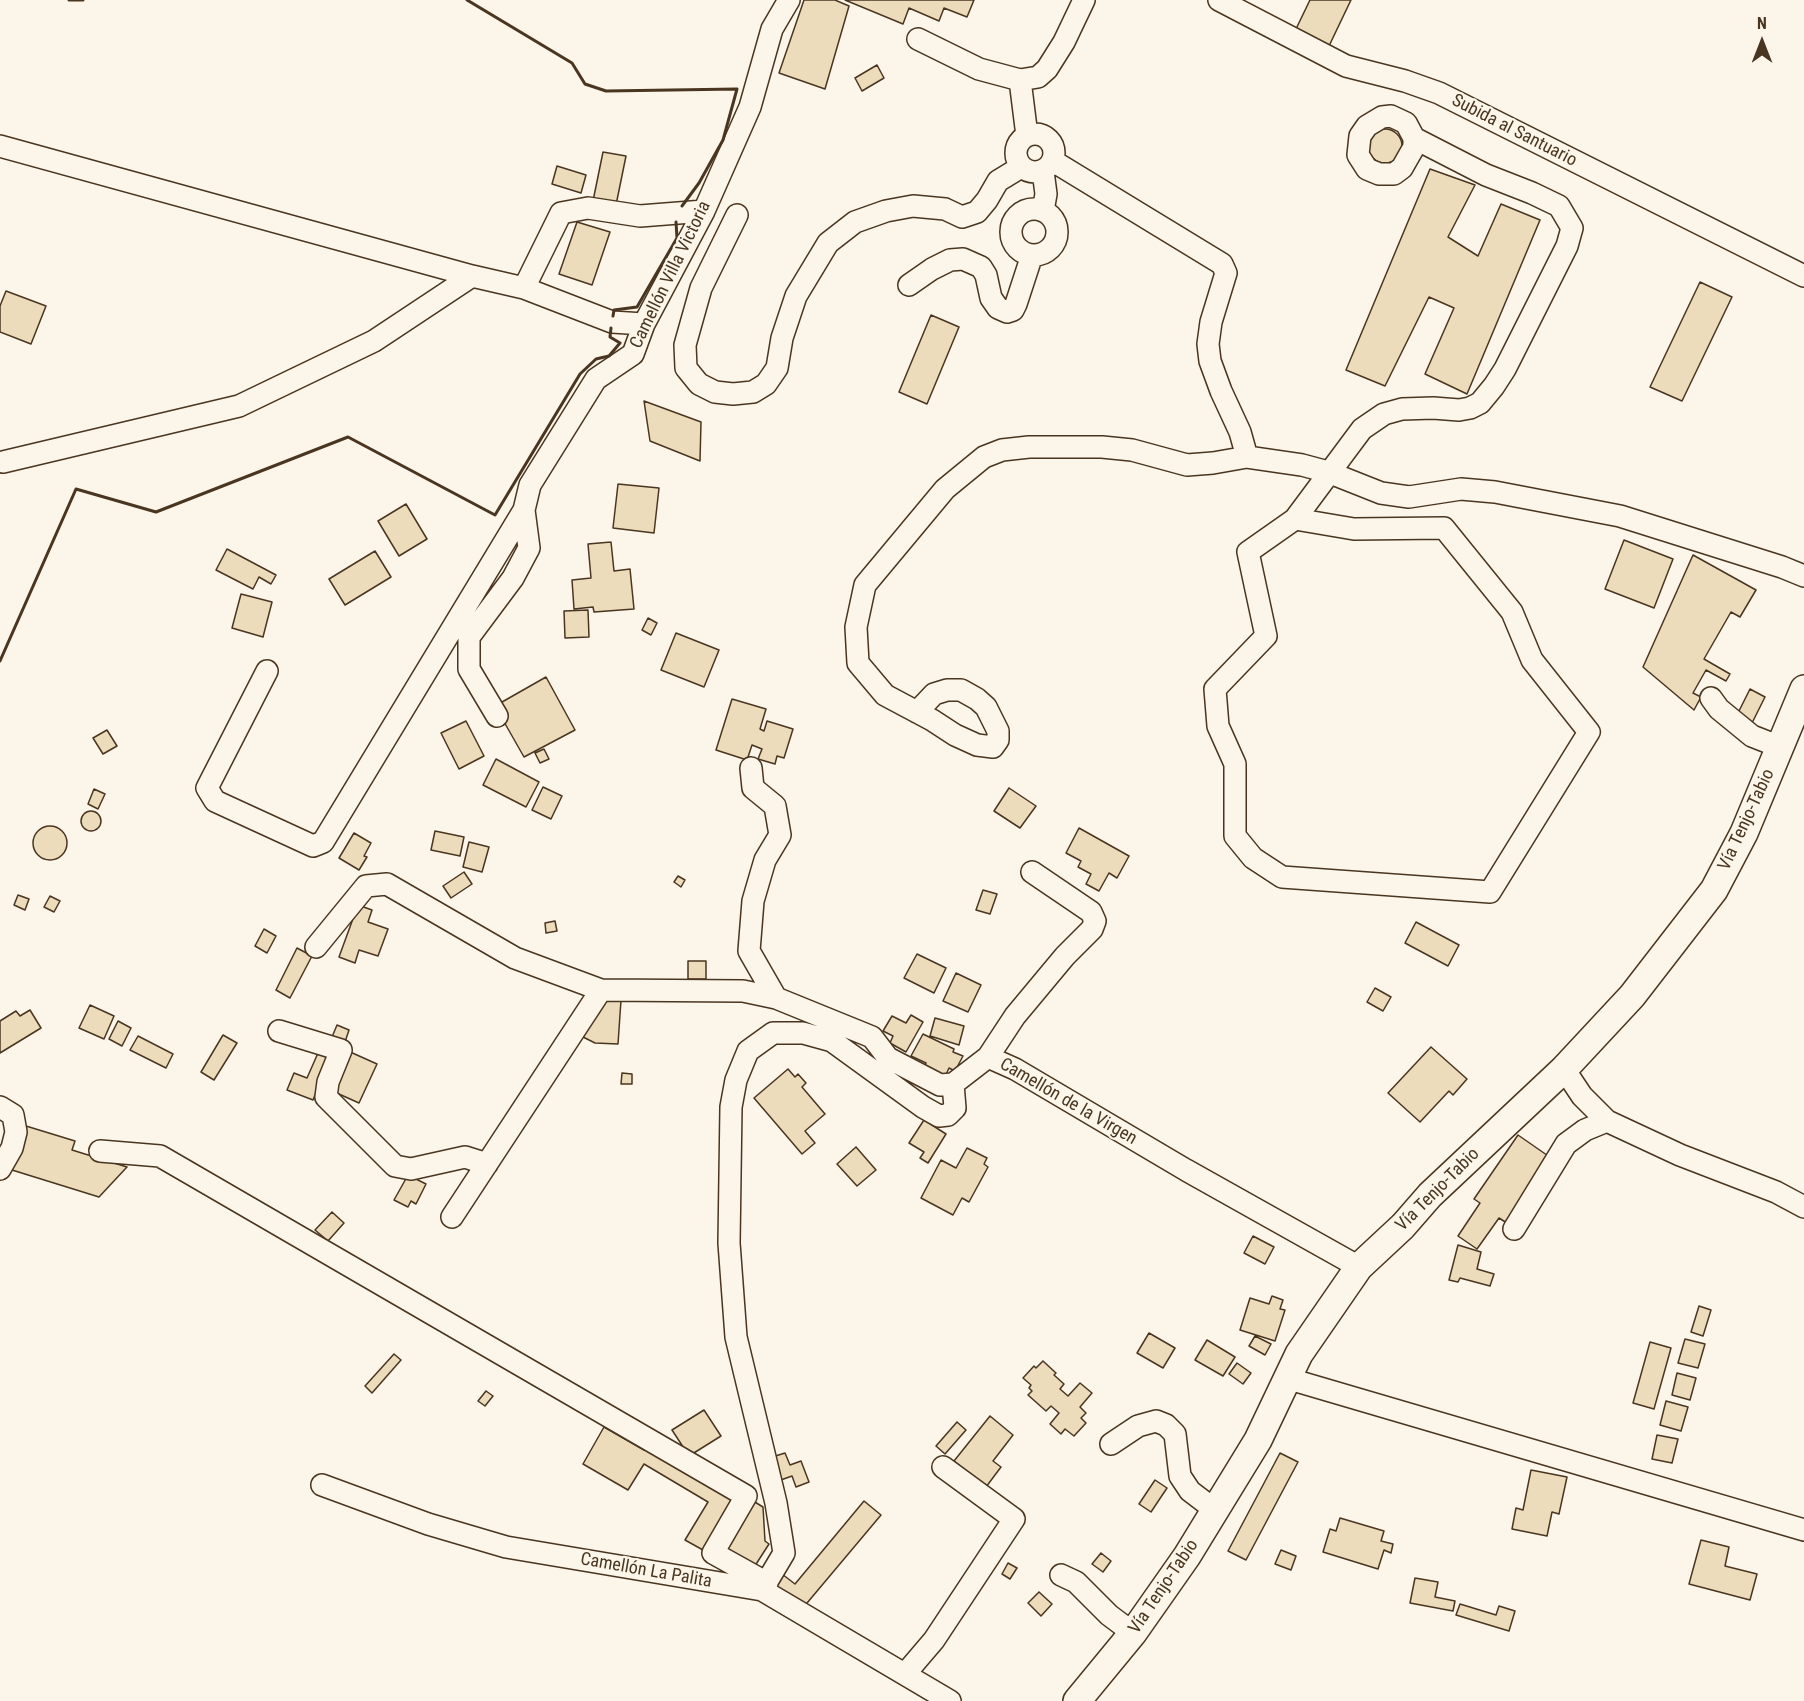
<!DOCTYPE html>
<meta charset="utf-8">
<style>
body{margin:0}
#map{position:relative;width:1804px;height:1701px;overflow:hidden;background:#fbf6e9;font-family:"Roboto Condensed",sans-serif}
canvas{display:block}
.north{position:absolute;left:1732px;top:12px;width:60px;height:60px;-webkit-text-stroke:4px #fbf6e9;paint-order:stroke;rotate:0deg;font-size:16px;font-weight:700;line-height:24px;text-align:center;color:#4a3520}
.north::after{content:'';display:block;margin:auto;width:21px;height:27px;background:#4a3520;clip-path:polygon(50% 0,100% 100%,50% 72%,0 100%)}
</style>
<div id="map">
<canvas width="1804" height="1701"></canvas>
<div class="north">N</div>
</div>
<script>
const c = document.querySelector('canvas').getContext('2d');
c.lineJoin = 'round';
function fillPath(path, color) { c.fillStyle = color; c.fill(path, 'evenodd'); }
const poly = rows => new Path2D(rows.map(r => 'M' + r).join(''));
function strokePath(path, color, width, dash) { c.strokeStyle = color; c.lineWidth = width; c.lineCap = dash ? 'butt' : 'round'; c.setLineDash(dash || []); c.stroke(path); }
function write(font, color, halo, rows, align = 'center') {
  c.font = font + ' "Roboto Condensed",sans-serif'; c.lineWidth = 4.5; c.setLineDash([]); c.textBaseline = 'middle'; c.strokeStyle = halo; c.fillStyle = color; for (const [text, x, y, turn = 0] of rows) {
    c.save(); c.translate(x, y); c.rotate((+turn || 0) * Math.PI / 180); c.textAlign = isNaN(turn) ? turn : align; if (halo) c.strokeText(text, 0, 0); c.fillText(text, 0, 0); c.restore();
  }
}
const building = poly([
 [804,0,835,0,849,6,825,89,779,73,804,0],
 [845,0,974,0,967,17,944,8,939,21,909,8,903,24,845,0],
 [1310,0,1351,0,1329,46,1295,31,1310,0],
 [877,65,884,78,862,91,855,78,877,65],
 '1368 146a17 17 0 1 1 34 0a17 17 0 1 1-34 0Z',
 [603,152,626,156,616,205,593,201,603,152],
 [557,166,586,175,581,193,552,184,557,166],
 [1430,169,1475,185,1448,237,1478,256,1501,204,1540,220,1467,394,1425,374,1454,308,1429,297,1385,386,1346,370,1430,169],
 [577,222,610,232,592,285,559,274,577,222],
 [1700,282,1732,297,1682,401,1650,387,1700,282],
 [6,291,46,306,31,344,0,332,0,306,6,291],
 [931,315,959,327,927,404,899,392,931,315],
 [644,401,701,422,700,461,650,441,644,401],
 [618,484,659,488,654,533,613,528,618,484],
 [406,504,427,539,399,556,378,521,406,504],
 [1624,540,1673,559,1654,608,1605,589,1624,540],
 [611,542,614,571,630,569,634,609,594,612,593,607,574,609,572,580,591,578,588,544,611,542],
 [227,549,276,575,271,584,259,577,253,589,216,570,227,549],
 [375,551,391,577,345,605,329,579,375,551],
 [1693,555,1756,590,1740,617,1731,612,1704,659,1730,674,1726,681,1706,670,1693,693,1701,697,1694,710,1643,667,1693,555],
 [241,594,272,602,263,637,232,628,241,594],
 [588,610,589,637,565,638,564,611,588,610],
 [648,618,657,623,651,635,642,630,648,618],
 [676,633,719,650,704,687,661,670,676,633],
 [546,677,575,730,524,757,495,706,546,677],
 [1750,689,1765,697,1752,723,1737,715,1750,689],
 [732,699,766,709,760,729,764,731,767,721,793,729,784,758,777,756,775,764,758,759,762,749,752,745,747,760,716,750,732,699],
 [466,721,484,756,459,769,441,733,466,721],
 [107,730,117,746,103,754,93,738,107,730],
 [544,749,549,759,540,763,535,753,544,749],
 [496,759,539,782,526,807,483,785,496,759],
 [543,787,562,796,551,819,532,810,543,787],
 [1009,788,1036,806,1020,828,994,811,1009,788],
 [94,789,105,794,98,809,88,804,94,789],
 '81 821a10 10 0 1 1 20 0a10 10 0 1 1-20 0Z',
 '33 843a17 17 0 1 1 34 0a17 17 0 1 1-34 0Z',
 [1079,828,1129,856,1117,878,1109,873,1099,891,1086,884,1091,874,1078,867,1081,861,1066,853,1079,828],
 [435,831,464,837,460,856,431,850,435,831],
 [354,833,371,843,364,856,367,857,359,870,339,858,354,833],
 [469,842,489,847,482,872,463,867,469,842],
 [464,872,472,884,451,898,443,886,464,872],
 [678,876,685,880,681,887,674,882,678,876],
 [983,890,997,894,990,914,976,910,983,890],
 [18,895,29,899,25,910,14,905,18,895],
 [50,896,60,901,54,912,44,907,50,896],
 [358,905,372,910,368,922,388,929,378,956,359,950,355,963,339,957,358,905],
 [555,921,557,931,546,933,545,923,555,921],
 [1416,922,1459,945,1448,966,1405,943,1416,922],
 [264,929,276,936,267,953,255,946,264,929],
 [297,948,312,956,290,998,276,990,297,948],
 [917,954,946,968,934,993,904,978,917,954],
 [688,961,706,961,706,979,688,979,688,961],
 [956,973,981,985,968,1012,943,1001,956,973],
 [1375,988,1391,997,1383,1011,1367,1002,1375,988],
 [604,999,621,1000,618,1044,595,1043,583,1037,604,999],
 [90,1005,114,1016,104,1039,79,1028,90,1005],
 [30,1010,41,1028,0,1053,0,1021,16,1011,20,1016,30,1010],
 [911,1015,923,1022,906,1052,890,1043,893,1036,883,1031,892,1016,906,1023,911,1015],
 [935,1018,964,1026,959,1045,930,1036,935,1018],
 [118,1021,131,1028,122,1046,109,1039,118,1021],
 [337,1025,349,1030,345,1042,332,1037,337,1025],
 [923,1034,954,1049,953,1052,963,1056,955,1071,949,1068,945,1077,925,1066,926,1063,911,1056,923,1034],
 [223,1035,237,1043,214,1080,201,1072,223,1035],
 [138,1036,173,1054,166,1068,130,1050,138,1036],
 [1431,1047,1467,1079,1453,1095,1449,1091,1420,1122,1388,1093,1431,1047],
 [348,1051,377,1064,359,1103,330,1090,348,1051],
 [318,1053,330,1058,313,1100,287,1090,294,1073,307,1078,318,1053],
 [788,1069,795,1077,798,1074,806,1083,802,1087,825,1114,805,1131,815,1143,802,1154,754,1098,788,1069],
 [622,1073,632,1074,632,1084,621,1084,622,1073],
 [924,1120,946,1134,928,1163,920,1158,924,1152,909,1143,924,1120],
 [26,1126,75,1141,72,1150,127,1167,99,1197,12,1170,26,1126],
 [1518,1135,1554,1160,1510,1225,1499,1218,1477,1249,1458,1236,1480,1203,1474,1199,1518,1135],
 [856,1147,876,1170,857,1186,837,1164,856,1147],
 [967,1148,987,1158,984,1164,988,1167,969,1202,962,1198,953,1215,921,1198,941,1160,956,1168,967,1148],
 [408,1175,426,1184,416,1204,411,1201,408,1207,394,1200,408,1175],
 [332,1212,344,1223,328,1241,315,1230,332,1212],
 [1253,1236,1274,1247,1265,1264,1244,1253,1253,1236],
 [1458,1245,1481,1252,1477,1269,1494,1274,1490,1286,1460,1278,1458,1282,1449,1280,1458,1245],
 [1272,1296,1283,1300,1280,1309,1285,1310,1275,1341,1240,1330,1250,1298,1269,1304,1272,1296],
 [1699,1306,1711,1310,1703,1336,1691,1332,1699,1306],
 [1149,1333,1175,1348,1163,1368,1137,1353,1149,1333],
 [1255,1336,1271,1344,1265,1355,1249,1346,1255,1336],
 [1685,1339,1705,1344,1698,1368,1678,1363,1685,1339],
 [1207,1340,1235,1357,1223,1376,1195,1360,1207,1340],
 [1650,1342,1671,1348,1654,1409,1633,1403,1650,1342],
 [394,1354,401,1360,372,1393,365,1386,394,1354],
 [1043,1361,1056,1373,1054,1375,1064,1384,1060,1389,1068,1396,1080,1383,1092,1393,1080,1407,1086,1413,1081,1418,1086,1423,1074,1436,1065,1429,1061,1434,1050,1424,1059,1413,1051,1406,1046,1411,1028,1395,1032,1391,1029,1388,1031,1385,1023,1378,1034,1366,1036,1368,1043,1361],
 [1237,1363,1251,1373,1243,1384,1229,1374,1237,1363],
 [1677,1373,1696,1378,1690,1400,1672,1395,1677,1373],
 [486,1391,493,1396,485,1406,478,1401,486,1391],
 [1666,1401,1688,1407,1681,1431,1660,1425,1666,1401],
 [704,1410,721,1436,689,1456,672,1430,704,1410],
 [990,1416,1013,1435,993,1461,1001,1467,986,1487,954,1461,990,1416],
 [957,1422,966,1430,945,1454,936,1446,957,1422],
 [604,1427,644,1450,648,1443,736,1496,703,1550,685,1540,708,1502,644,1464,628,1490,583,1464,604,1427],
 [1657,1435,1678,1439,1672,1463,1652,1459,1657,1435],
 [785,1453,790,1465,801,1461,809,1482,796,1487,792,1476,778,1481,769,1458,785,1453],
 [1280,1453,1298,1462,1246,1560,1228,1551,1280,1453],
 [1531,1470,1567,1477,1559,1514,1552,1512,1547,1536,1512,1529,1516,1508,1523,1510,1531,1470],
 [1155,1480,1167,1488,1151,1512,1139,1504,1155,1480],
 [750,1499,763,1507,765,1541,769,1544,751,1572,717,1550,750,1499],
 [864,1501,881,1515,802,1609,773,1584,782,1574,795,1584,864,1501],
 [1340,1518,1384,1531,1381,1541,1393,1544,1391,1553,1384,1550,1378,1569,1323,1552,1330,1529,1336,1531,1340,1518],
 [1701,1540,1729,1547,1725,1566,1757,1574,1750,1600,1689,1584,1701,1540],
 [1281,1550,1296,1556,1291,1570,1275,1564,1281,1550],
 [1101,1553,1111,1561,1103,1572,1092,1564,1101,1553],
 [1008,1563,1017,1568,1010,1579,1002,1574,1008,1563],
 [1415,1578,1438,1582,1435,1597,1455,1601,1453,1611,1410,1603,1415,1578],
 [1039,1592,1052,1604,1041,1616,1028,1603,1039,1592],
 [1460,1604,1496,1615,1499,1606,1515,1611,1509,1631,1456,1615,1460,1604]
]);
fillPath(building, '#ecdcbc');
strokePath(building, '#4a3520', 1.5);
const minor = poly([
 [1219,0,1346,66,1405,81,1439,93,1804,276],
 [918,39,979,69,1020,80,1038,77,1047,69,1064,42,1084,0],
 [1020,80,1027,136],
 [1391,116,1406,123,1414,138,1414,147,1402,168,1394,174,1379,174,1367,169,1358,155,1360,136,1367,126,1382,117,1391,116],
 '1016 153a19 19 0 1 1 38 0a19 19 0 1 1-38 0Z',
 [0,146,472,276,524,288,612,322,644,324],
 [1053,161,1222,264,1226,273,1211,322,1208,344,1210,361,1221,391,1240,432,1247,457],
 [1043,171,1046,194,1043,211],
 '1011 232a23 23 0 1 1 46 0a23 23 0 1 1-46 0Z',
 [737,215,701,288,685,345,686,368,699,384,715,392,733,394,753,392,766,384,777,368,782,338,796,296,828,243,855,222,886,211,913,206,945,209,962,217,977,212,987,200,998,181,1021,167],
 [909,285,932,269,950,260,963,259,981,267,986,275,991,298,998,308,1007,312,1013,310,1016,304,1032,255],
 [524,288,561,213,588,208,640,216,704,211],
 [3,462,239,406,374,341,472,276],
 [1295,519,1354,529,1444,528,1512,612,1532,660,1589,732,1490,892,1282,877,1253,858,1235,836,1235,764,1218,726,1215,689,1266,636,1248,552,1295,519,1362,429,1384,414,1402,409,1433,408,1459,410,1470,408,1480,403,1494,386,1505,369,1567,246,1572,228,1559,206,1532,193,1486,175,1414,138],
 [267,671,207,788,215,801,313,846,323,842,524,510],
 [1711,698,1719,709,1752,736,1780,747],
 [917,712,934,694,947,690,961,690,977,699,986,707,998,731,998,740,993,747,977,745,955,735,932,720,885,695,858,663,856,627,865,585,945,489,984,457,1002,450,1029,447,1102,447,1132,450,1187,465,1213,463,1247,457,1302,465,1328,472,1381,493,1409,497,1461,489,1495,492,1620,516,1782,567,1804,576],
 [497,716,469,669,469,637,513,578,529,548,524,510,530,485,596,379,633,354,644,324,704,211,750,107,772,29,789,0],
 [751,768,753,788,775,806,780,835,765,860,753,901,749,951,776,998],
 [316,947,366,886,387,884,515,958,601,990,743,991,776,998,872,1037,888,1058,940,1085,953,1084,988,1057,1015,1016,1065,956,1092,929,1095,921,1091,912,1032,872],
 [279,1031,341,1050,328,1082,326,1097,395,1166,411,1169,465,1157,487,1164],
 [988,1057,1015,1069,1186,1170,1359,1267],
 [1564,1069,1582,1096,1607,1121,1680,1155,1776,1192,1804,1207],
 [0,1107,13,1115,16,1132,12,1148,0,1169],
 [100,1151,160,1156,746,1496,713,1553,767,1583],
 [452,1217,601,990],
 [1514,1229,1566,1144,1585,1130,1607,1121],
 [1286,1378,1804,1530],
 [1111,1444,1138,1426,1156,1421,1166,1425,1175,1434,1180,1476,1190,1491,1215,1510],
 [322,1485,428,1524,506,1547,762,1590,950,1701],
 [1061,1575,1076,1582,1109,1615,1133,1633],
 [762,1590,784,1553,776,1503,736,1337,729,1243,731,1107,736,1080,748,1051,773,1033,803,1033,832,1041,923,1107,939,1116,948,1115,955,1108,953,1084],
 [905,1674,934,1640,1014,1519,943,1467]
]);
const major = poly([
 [1077,1701,1133,1633,1187,1556,1258,1440,1299,1354,1359,1267,1403,1226,1430,1195,1564,1069,1632,996,1714,890,1744,833,1804,689]
]);
strokePath(minor, '#4a3520', 24);
strokePath(major, '#4a3520', 30);
strokePath(minor, '#fbf6e9', 21);
strokePath(major, '#fbf6e9', 27);
strokePath(poly([
 [69,0,83,0],
 [467,0,572,63,585,84,606,91,737,89,723,140,699,183,682,206],
 [613,316,614,310,637,307,677,238,676,222],
 [0,661,76,489,156,512,348,437,495,515,580,374,596,359,609,356,620,343,610,337,611,328]
]), '#4a3520', 3);
write('18px', '#4a3520', '#fbf6e9', [
 ["Subida al Santuario",1514,131,27],
 ["Camellón Villa Victoria",671,275,-64],
 ["Vía Tenjo-Tabio",1747,820,-65],
 ["Camellón de la Virgen",1068,1102,30],
 ["Vía Tenjo-Tabio",1438,1190,-45],
 ["Camellón La Palita",646,1571,10],
 ["Vía Tenjo-Tabio",1164,1587,-56]
]);
</script>
